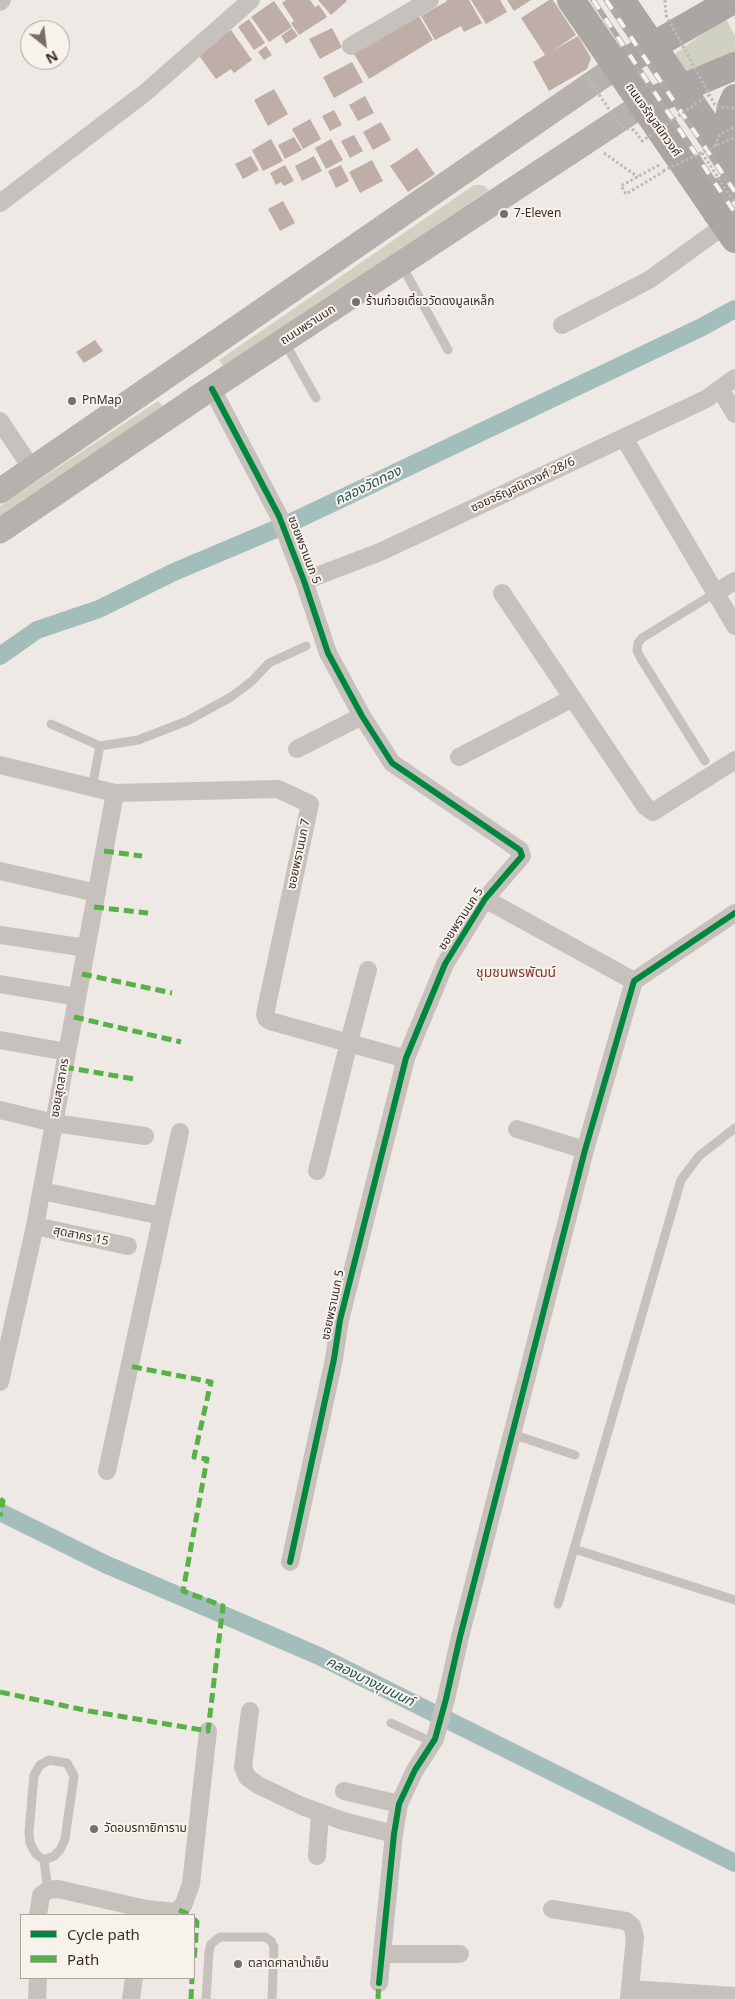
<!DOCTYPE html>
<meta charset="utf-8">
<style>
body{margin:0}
#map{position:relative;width:735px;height:1999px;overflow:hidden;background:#eee9e4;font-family:"Noto Sans",sans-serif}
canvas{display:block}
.legend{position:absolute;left:20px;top:1914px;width:175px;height:65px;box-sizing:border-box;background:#f8f2ed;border:1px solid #aba49f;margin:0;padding:6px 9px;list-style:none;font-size:15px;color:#372e2b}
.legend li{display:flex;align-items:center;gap:10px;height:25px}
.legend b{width:25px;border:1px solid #aba49f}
.north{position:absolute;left:20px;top:20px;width:50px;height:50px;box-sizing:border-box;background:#f8f2ed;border:1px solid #aba49f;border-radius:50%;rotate:151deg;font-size:14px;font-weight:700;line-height:20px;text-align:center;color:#372e2b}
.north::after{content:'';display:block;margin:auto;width:18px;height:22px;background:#776f6c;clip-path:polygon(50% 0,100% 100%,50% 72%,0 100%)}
</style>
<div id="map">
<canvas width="735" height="1999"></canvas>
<ul class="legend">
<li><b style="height:6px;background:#00873e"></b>Cycle path</li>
<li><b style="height:6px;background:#56b246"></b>Path</li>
</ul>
<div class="north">N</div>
</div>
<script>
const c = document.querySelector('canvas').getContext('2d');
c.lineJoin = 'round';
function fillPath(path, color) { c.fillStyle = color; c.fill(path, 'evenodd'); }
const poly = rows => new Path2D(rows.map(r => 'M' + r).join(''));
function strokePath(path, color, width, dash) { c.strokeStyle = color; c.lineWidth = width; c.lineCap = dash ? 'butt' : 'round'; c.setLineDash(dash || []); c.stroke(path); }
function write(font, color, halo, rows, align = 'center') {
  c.font = font + ' "Noto Sans","Noto Sans Thai",sans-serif'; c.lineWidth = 4; c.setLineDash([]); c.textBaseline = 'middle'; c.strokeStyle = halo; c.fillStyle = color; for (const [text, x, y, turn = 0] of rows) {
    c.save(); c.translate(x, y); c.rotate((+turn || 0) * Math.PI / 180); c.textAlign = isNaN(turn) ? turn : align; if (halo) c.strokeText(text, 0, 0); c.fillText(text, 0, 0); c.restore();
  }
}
fillPath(poly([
 [725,17,735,36,735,52,691,74,681,73,671,57],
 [474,185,483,185,489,190,227,365,222,365,219,360],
 [158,401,162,405,161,411,0,519,0,506]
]), '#d0d1c0');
strokePath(poly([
 [0,656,37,630,99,609,174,572,290,523,702,327,735,309],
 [0,1512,105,1564,319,1656,735,1863]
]), '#a3bdbb', 18);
fillPath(poly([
 [286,0,310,0,315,7,319,5,327,17,299,35,291,23,294,21,282,3],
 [318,0,346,0,347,1,331,15],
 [446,0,469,0,482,23,464,32,461,26,435,40,421,16,447,1],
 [471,0,500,0,507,12,486,24],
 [507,0,531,0,514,11],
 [549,0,553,0,576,35,552,51,578,36,591,58,587,69,549,91,533,62,545,55,521,18],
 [274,1,292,27,269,42,251,17],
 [419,16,433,40,369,79,354,54],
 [249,19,265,43,254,50,238,27],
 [292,28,298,36,286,44,281,36],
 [332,28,342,47,320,59,309,39],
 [231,30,252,60,234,73,231,69,216,79,197,53],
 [266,46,272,55,264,60,258,52],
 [352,62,363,82,334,98,323,77],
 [274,89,288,114,268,126,254,100],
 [365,96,374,113,358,121,349,105],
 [334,110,342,125,330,131,322,116],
 [310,119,321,139,303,149,292,129],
 [381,122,391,140,373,150,363,132],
 [354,135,363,151,350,158,341,141],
 [294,137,302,150,285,159,278,145],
 [271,139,283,161,263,171,252,150],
 [331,139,343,160,326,169,315,148],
 [417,148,435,174,408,192,390,166],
 [251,156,259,170,243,179,235,164],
 [314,156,322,171,302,181,295,166],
 [372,160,383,181,360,193,349,172],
 [285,165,294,181,284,186,281,182,276,185,270,173],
 [341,165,349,181,336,188,328,171],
 [283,201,295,223,280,231,268,209],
 [95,340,103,351,84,363,76,352]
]), '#bfada8');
strokePath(poly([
 [604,153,638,177],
 [659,165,621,186,626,194,663,172]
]), '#bfb9b6', 3, [2.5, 2.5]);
strokePath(poly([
 [401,264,448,350],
 [284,341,316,398],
 [51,724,100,746,138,740,187,721,231,697,252,681,269,663,306,646],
 [705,761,640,657,637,650,638,643,642,638,715,593],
 [92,787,100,746],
 [512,1434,575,1455],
 [574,1549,735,1600],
 [558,1604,681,1180,699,1156,735,1128],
 [391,1723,432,1742],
 [44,1860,54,1856,60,1850,65,1839,74,1776,67,1763,49,1760,40,1765,34,1775,29,1832,30,1843,36,1854,44,1860,48,1890],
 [206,1999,209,1952,211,1944,220,1937,265,1937,271,1941,274,1947,272,1999]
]), '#c7c1bd', 9);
strokePath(poly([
 [0,2,2,0],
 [351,46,430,0],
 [0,203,146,92,251,0],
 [562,325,649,280,725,225],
 [212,389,279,516,304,581,328,653,362,716,392,763,520,850,522,856,485,899,445,964,406,1058,340,1320,334,1359,290,1562],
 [720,389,735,414],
 [0,421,32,469],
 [624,438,735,626],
 [304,581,380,552,706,399,735,378],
 [502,593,645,806,653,812,735,760],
 [715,593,735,581],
 [297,749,362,716],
 [459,757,573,698],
 [0,765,115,793,278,789,310,804,265,1014,266,1018,270,1021,399,1057],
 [0,871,97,893],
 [485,899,634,981],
 [0,935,86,948],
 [0,984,77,997],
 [0,1040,67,1052],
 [0,1110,54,1123,145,1136],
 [517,1129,585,1150],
 [317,1171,349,1042,368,970],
 [42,1191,162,1216],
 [35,1226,128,1246],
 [0,1382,35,1226,115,793],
 [107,1471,180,1132],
 [250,1711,243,1767,247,1777,258,1785,302,1806,343,1821,394,1834],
 [344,1791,399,1804],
 [317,1856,320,1813],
 [552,1909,626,1921,632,1926,635,1937,629,1999],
 [38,1915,41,1895,48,1890,58,1889,146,1909,175,1912,183,1906,191,1884,208,1731],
 [382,1954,460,1954],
 [379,1983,394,1834,399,1804,415,1770,435,1739,446,1699,460,1637,585,1150,634,981,735,913],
 [630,1989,735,1996],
 [37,1999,38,1978],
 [131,1999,134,1978]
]), '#c7c1bd', 18);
strokePath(poly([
 [0,491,616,67],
 [0,531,201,395,642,105]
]), '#b7b1ae', 25);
strokePath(poly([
 [571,0,735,239],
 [621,0,735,167],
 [616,67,733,0],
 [642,105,735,66],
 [732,160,728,125,731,107,735,98],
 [716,212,715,203,720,192,735,185]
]), '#aca6a2', 28);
const rail = poly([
 [593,0,735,213],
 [606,0,735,192]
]);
strokePath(rail, '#afaaa8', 5.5);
strokePath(rail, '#f8f2ed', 4, [11]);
strokePath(poly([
 [665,0,666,15,716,107,735,108],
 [588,78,621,127,634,130,642,141,709,95],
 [715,146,720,134,735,127],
 [702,153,735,203],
 [663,171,735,137]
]), '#bfb9b6', 3, [2.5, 2.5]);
strokePath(poly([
 [104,851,142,856],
 [94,907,148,913],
 [82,974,172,993],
 [74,1017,181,1042],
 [64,1067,134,1079],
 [0,1499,3,1501,0,1516],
 [0,1692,89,1711,208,1731,223,1606,183,1591,207,1459,194,1457,211,1382,129,1366],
 [179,1910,190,1915],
 [194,1919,197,1922,194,1962],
 [191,1999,192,1978],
 [378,1999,379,1983]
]), '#56b246', 5, [10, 5]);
strokePath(poly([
 [212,389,279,516,304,581,328,653,362,716,392,763,520,850,522,856,485,899,445,964,406,1058,340,1320,334,1359,290,1562],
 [379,1983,394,1834,399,1804,415,1770,435,1739,446,1699,460,1637,585,1150,634,981,735,913]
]), '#00873e', 6);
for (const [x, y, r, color] of [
 [504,214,5,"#776f6c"],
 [356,302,5,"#776f6c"],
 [72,401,5,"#776f6c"],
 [94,1829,5,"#776f6c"],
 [238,1964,5,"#776f6c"]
]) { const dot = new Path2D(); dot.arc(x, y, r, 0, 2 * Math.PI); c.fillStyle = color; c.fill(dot); strokePath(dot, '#f8f2ed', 2); }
write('12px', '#372e2b', '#f8f2ed', [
 ["ถนนจรัญสนิทวงศ์",653,120,55],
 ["ถนนพรานนก",308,325,-33],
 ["ซอยจรัญสนิทวงศ์ 28/6",523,485,-25],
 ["ซอยพรานนก 5",304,550,69],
 ["ซอยพรานนก 7",299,854,-78],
 ["ซอยพรานนก 5",461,919,-57],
 ["ซอยสุดสาคร",60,1088,-80],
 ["สุดสาคร 15",81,1236,12],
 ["ซอยพรานนก 5",333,1305,-78]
]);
write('12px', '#372e2b', '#f8f2ed', [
 ["7-Eleven",514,214],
 ["ร้านก๋วยเตี๋ยววัดดงมูลเหล็ก",366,302],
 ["PnMap",82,401],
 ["วัดอมรทายิการาม",104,1829],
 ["ตลาดศาลาน้ำเย็น",248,1964]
], 'left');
write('italic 14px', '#255454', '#f8f2ed', [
 ["คลองวัดทอง",368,486,-26],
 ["คลองบางขุนนนท์",370,1682,26]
]);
write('14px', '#7d3b2e', '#f8f2ed', [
 ["ชุมชนพรพัฒน์",516,973]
]);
</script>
